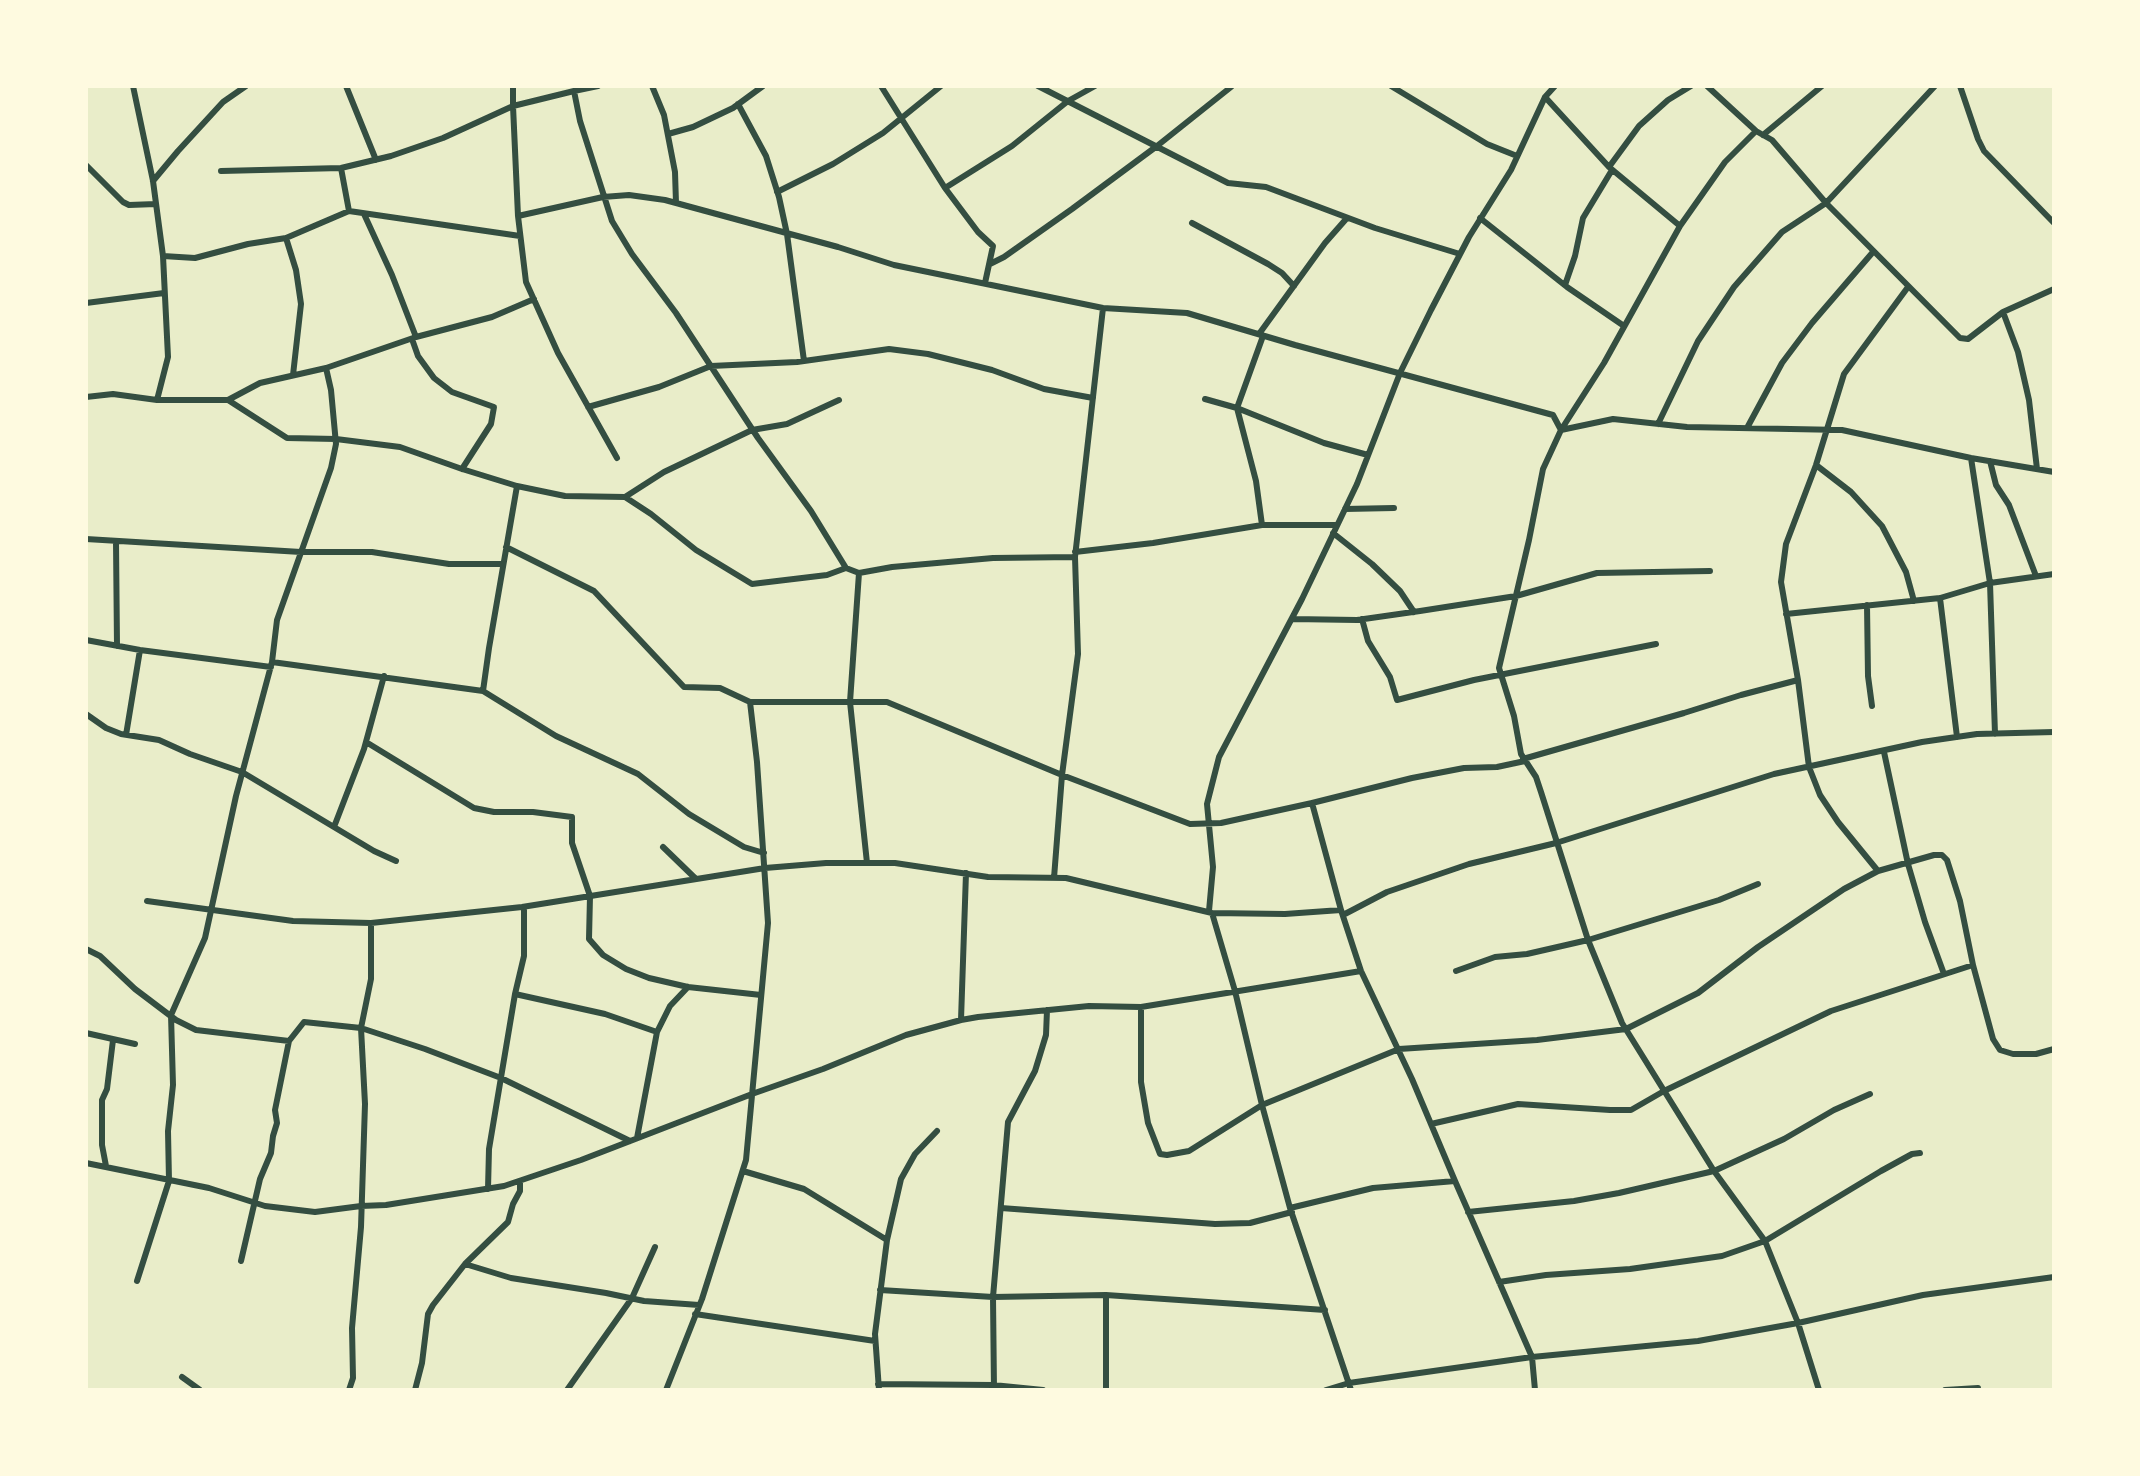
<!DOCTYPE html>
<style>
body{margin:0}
#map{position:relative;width:2140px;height:1476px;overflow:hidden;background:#e9edc9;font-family:Poppins,sans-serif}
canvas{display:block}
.frame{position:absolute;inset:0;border:88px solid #fefae0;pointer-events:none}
</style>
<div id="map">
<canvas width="2140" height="1476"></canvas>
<div class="frame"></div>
</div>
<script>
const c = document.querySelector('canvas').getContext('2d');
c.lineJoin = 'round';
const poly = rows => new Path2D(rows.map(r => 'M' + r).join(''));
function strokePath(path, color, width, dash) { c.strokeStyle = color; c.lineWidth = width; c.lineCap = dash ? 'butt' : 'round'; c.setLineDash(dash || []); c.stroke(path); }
strokePath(poly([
 [133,86,153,181,163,256,168,357,157,400],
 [346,86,376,160],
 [652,86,664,115,675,172,676,203],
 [881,86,945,188,978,232,993,246,985,283],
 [1038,86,1228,183,1266,187,1375,228,1460,254],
 [1391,86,1487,144,1517,156],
 [1707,86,1756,131,1772,140,1826,203,1960,338,1968,339,2003,312,2054,289],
 [1960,86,1978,139,1984,151,2054,223],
 [574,91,598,86],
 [1545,97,1609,167,1680,226],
 [738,104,766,156,779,197,787,234,804,361],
 [668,134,693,127,733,108,763,86],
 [1763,135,1822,86],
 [86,165,123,202,129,205,156,204],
 [1609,167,1639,126,1668,100,1691,86],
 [341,168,349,211],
 [221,171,341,168,391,156,443,138,513,106,513,86],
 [153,181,178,151,223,102,246,86],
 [945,188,1012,146,1068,101,1095,86],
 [777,192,833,164,883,133,941,86],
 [364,214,392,275,416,337],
 [518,216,603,197,629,195,665,200,838,247,894,265,1103,308,1187,313,1295,345,1553,415,1561,430,1604,363,1680,226,1725,162,1756,131],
 [1480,218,1567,287,1624,326],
 [1192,223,1268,264,1282,273,1294,286],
 [286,238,296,270,301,304,293,375],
 [163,256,195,258,248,244,286,238,349,211,520,236],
 [990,264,1004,257,1072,209,1157,146,1231,87],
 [1565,285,1575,256,1583,218,1612,170],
 [86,303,164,293],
 [2003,312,2018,352,2029,400,2037,469],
 [1259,334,1325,243,1347,218],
 [412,339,418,356,434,378,452,392,494,407,491,424,462,469],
 [86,397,113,394,157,400,228,400,287,438,336,439,400,447,462,469,517,486,565,496,625,497,664,472,752,430,787,424,839,400],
 [1205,399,1237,408,1324,443,1368,455],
 [228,400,260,383,326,368,416,337,492,317,534,299],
 [588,407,659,387,711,366,797,362,889,349,928,354,992,370,1044,389,1093,398],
 [1658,424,1698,341,1734,287,1782,232,1826,203,1935,86],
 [1747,428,1782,363,1812,323,1873,252],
 [617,458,558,353,526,282,518,216,513,106,574,91,580,121,612,221,632,254,676,313,758,438,811,511,846,568,859,573,892,567,993,558,1075,557],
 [1971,458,1990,583,1995,734],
 [1990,461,1996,485,2009,505,2036,576],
 [1816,465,1851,492,1882,526,1906,572,1914,601],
 [517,486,489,648,483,691,556,736,638,774,689,814,744,847,764,853],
 [625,497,651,514,696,550,752,584,827,575,846,568],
 [1345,509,1394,508],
 [1262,525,1256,481,1237,408,1263,336],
 [1333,533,1372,564,1400,591,1414,612],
 [86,539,301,552,372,552,449,564,503,564],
 [116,542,117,646],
 [506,547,594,591,684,687,720,688,750,702,757,762,768,923,746,1160,702,1299,666,1390],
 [1075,552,1153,543,1262,525,1337,525],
 [859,573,850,702,867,863],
 [1940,598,1957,737],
 [1867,605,1868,676,1872,706],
 [1786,614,1940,598,1990,583,2054,574],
 [1292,619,1357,620,1420,611,1516,596,1597,573,1710,571],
 [1362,619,1368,641,1390,677,1397,700,1474,680,1656,644],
 [86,640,140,650,271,667],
 [272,662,483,691],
 [750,702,887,702,1062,775,1190,824,1221,823,1312,803,1412,778,1464,768,1497,767,1525,761],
 [86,714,106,728,121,734,159,740,190,754,242,772,374,851,396,861],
 [126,735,140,650],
 [366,742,474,808,494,812,533,812,572,817,572,843,590,896,589,939,603,955,626,969,649,978,688,987,761,995],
 [1884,752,1908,864,1925,922,1944,974],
 [1523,759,1684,713,1741,695,1798,680],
 [1312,803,1341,910,1361,971,1412,1079,1455,1181,1532,1357,1535,1390],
 [334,827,364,749,384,676],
 [663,847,696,879],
 [1878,871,1838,822,1820,795,1809,767,1798,680,1781,582,1786,544,1816,465,1844,374,1908,287],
 [1054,878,1062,775,1078,654,1075,557,1103,308],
 [147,901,293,921,371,923,522,907,765,868,826,863,895,863,988,877,1066,878,1212,913,1285,914,1341,910],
 [1209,911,1213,867,1207,804,1219,757,1302,599,1357,484,1400,373,1431,310,1469,237,1511,170,1545,97,1555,86],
 [1212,913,1235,991,1262,1105,1290,1208,1351,1390],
 [1343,915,1387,892,1469,864,1556,843,1774,774,1922,742,1977,734,2054,732],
 [86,949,100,956,135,989,176,1020,196,1030,289,1041],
 [1456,971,1495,957,1527,954,1588,940,1719,900,1758,884],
 [515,994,605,1014,657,1032],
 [1141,1007,1141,1082,1148,1123,1160,1154,1167,1155,1189,1151,1262,1105,1399,1049,1537,1040,1626,1029,1698,993,1758,947,1844,889,1878,871,1934,855,1942,855,1947,860,1960,901,1973,965,1993,1039,2000,1050,2013,1054,2036,1054,2054,1049],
 [961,1020,966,873],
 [86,1033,135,1044],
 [1431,1124,1518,1104,1610,1110,1631,1110,1664,1091,1831,1011,1973,965],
 [637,1138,657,1032,670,1006,688,987],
 [86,1163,209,1188,265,1206,315,1212,361,1206,386,1205,504,1186,581,1160,752,1094,823,1069,906,1035,961,1020,978,1017,1089,1006,1141,1007,1361,971],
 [106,1166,102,1145,102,1100,107,1089,113,1040],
 [743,1171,804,1189,887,1240,875,1334,879,1390],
 [488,1189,489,1149,515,994,524,956,524,907],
 [1001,1208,1215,1224,1250,1223,1292,1212],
 [1290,1208,1373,1188,1455,1181],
 [1468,1212,1574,1201,1619,1193,1714,1171,1784,1139,1834,1110,1870,1094],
 [887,1240,901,1179,915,1154,937,1131],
 [241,1261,260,1179,271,1153,273,1136,277,1123,275,1110,289,1041,304,1022,361,1028,425,1049,501,1078,630,1141],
 [465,1264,511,1278,606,1293,644,1301,699,1305],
 [137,1281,169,1181,168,1131,173,1085,171,1015,205,938,236,796,272,662,277,620,331,468,336,444,331,390,326,368],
 [1499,1282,1546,1275,1630,1269,1722,1256,1765,1241,1881,1171,1912,1154,1920,1153],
 [880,1290,993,1297,1106,1295,1325,1310],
 [695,1314,875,1341],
 [182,1377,200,1390],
 [878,1384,993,1385,1043,1390],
 [349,1390,353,1378,352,1328,361,1227,365,1104,361,1028,371,979,371,923],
 [415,1390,422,1363,428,1314,433,1305,465,1264,508,1222,513,1204,520,1191,520,1181],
 [567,1390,632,1298,655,1247],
 [994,1390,993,1297,1008,1122,1035,1071,1046,1035,1047,1010],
 [1106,1390,1106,1295],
 [1326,1390,1349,1383,1532,1357,1698,1341,1798,1323,1923,1295,2054,1277],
 [1819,1390,1798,1323,1765,1241,1714,1171,1622,1023,1588,940,1541,792,1536,777,1521,754,1514,716,1499,668,1529,540,1543,469,1561,430,1613,419,1687,427,1842,430,1971,458,2054,472],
 [1945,1390,1978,1388]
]), '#344e41', 6);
</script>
